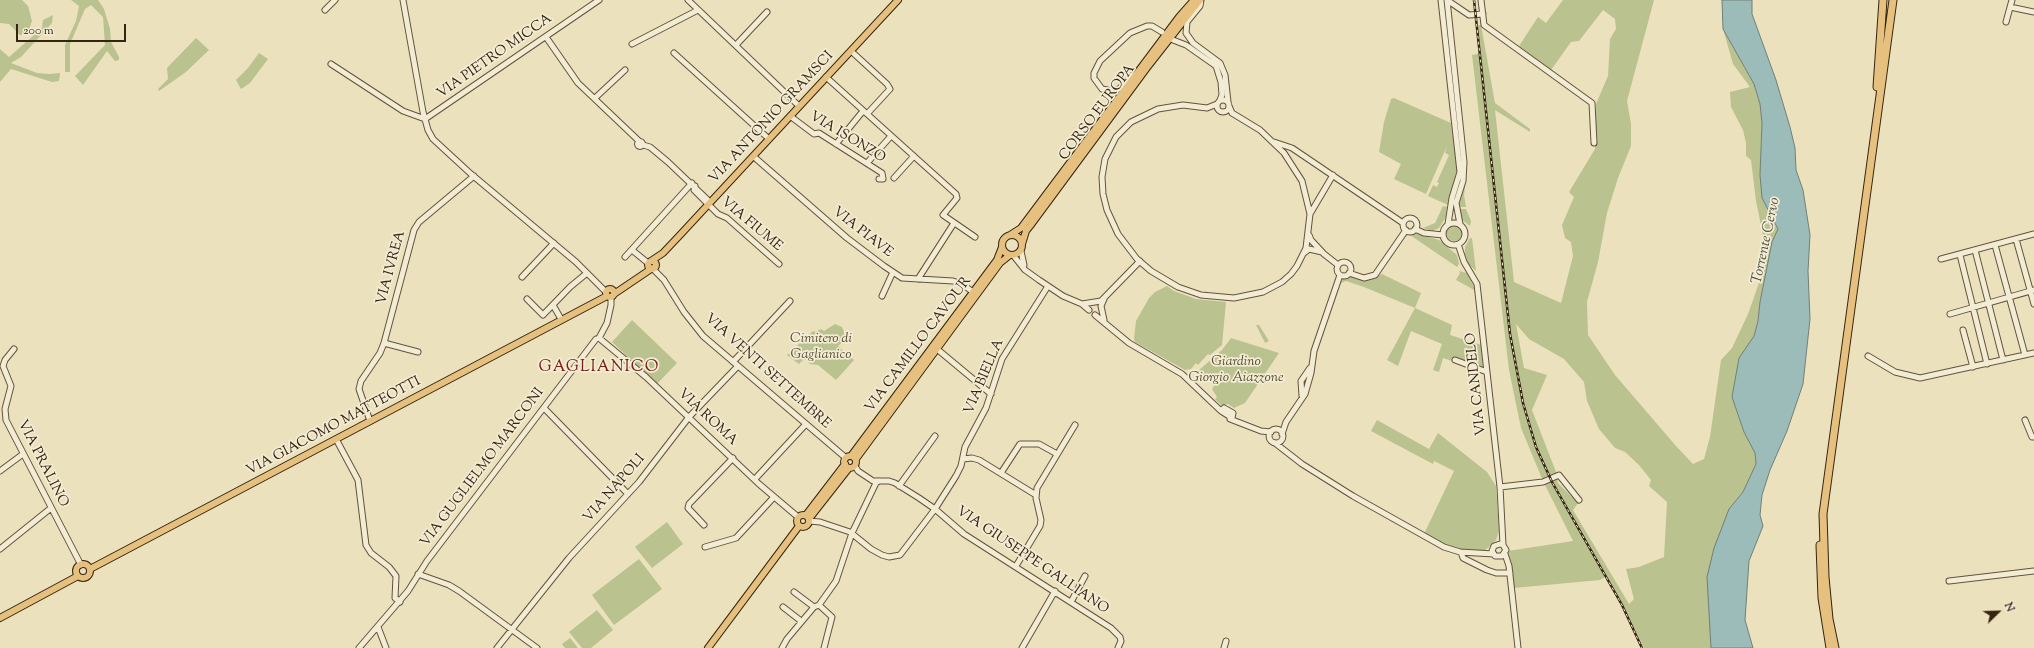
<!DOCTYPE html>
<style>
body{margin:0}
#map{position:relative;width:2034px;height:648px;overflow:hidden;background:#ece1bd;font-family:"Sorts Mill Goudy",serif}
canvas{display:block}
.north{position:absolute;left:1978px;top:592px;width:40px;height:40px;-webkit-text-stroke:3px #f3ecd4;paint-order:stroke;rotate:67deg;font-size:11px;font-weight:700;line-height:16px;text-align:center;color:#352411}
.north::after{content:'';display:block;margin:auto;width:14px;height:18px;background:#352411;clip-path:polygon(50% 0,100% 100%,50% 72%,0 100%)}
.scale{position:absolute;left:16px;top:24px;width:110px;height:18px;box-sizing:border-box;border:2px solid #352411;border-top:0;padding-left:5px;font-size:12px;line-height:14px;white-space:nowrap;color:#352411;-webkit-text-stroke:3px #f3ecd4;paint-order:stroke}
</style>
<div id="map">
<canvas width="2034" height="648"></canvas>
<div class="north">N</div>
<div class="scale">200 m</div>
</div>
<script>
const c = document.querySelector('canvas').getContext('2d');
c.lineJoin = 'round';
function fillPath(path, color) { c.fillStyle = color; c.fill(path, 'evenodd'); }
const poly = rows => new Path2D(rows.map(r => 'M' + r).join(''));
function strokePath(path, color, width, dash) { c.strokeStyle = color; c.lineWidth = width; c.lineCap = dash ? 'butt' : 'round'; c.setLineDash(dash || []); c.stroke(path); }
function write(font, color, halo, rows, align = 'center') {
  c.font = font + ' "Sorts Mill Goudy",serif'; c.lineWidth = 3.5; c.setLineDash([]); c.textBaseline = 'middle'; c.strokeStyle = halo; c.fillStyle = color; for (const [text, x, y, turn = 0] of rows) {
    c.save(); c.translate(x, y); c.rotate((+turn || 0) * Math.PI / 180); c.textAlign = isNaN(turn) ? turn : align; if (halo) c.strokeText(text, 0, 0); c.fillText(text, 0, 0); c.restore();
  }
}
fillPath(poly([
 [0,0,22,0,28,6,32,21,27,35,20,35,9,24,0,23],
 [71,0,98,0,104,9,110,29,111,42,119,57,119,60,115,61,107,51,83,85,75,76,105,45,103,17,91,5,85,9,70,44,70,72,65,72,65,45,76,21,79,6],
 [1563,0,1654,0,1627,101,1631,124,1631,146,1618,178,1607,213,1598,262,1587,302,1588,335,1615,375,1676,446,1693,464,1704,459,1710,437,1721,360,1732,348,1748,314,1766,263,1764,240,1756,201,1751,160,1746,156,1746,143,1743,130,1731,107,1730,92,1750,87,1733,64,1723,29,1754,84,1760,104,1762,123,1760,175,1772,219,1778,229,1772,242,1760,302,1758,321,1754,336,1740,358,1732,397,1744,432,1755,453,1756,464,1743,492,1729,509,1710,636,1711,648,1644,648,1626,611,1609,581,1605,577,1600,580,1514,588,1508,551,1573,541,1543,481,1521,428,1509,370,1472,55,1481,53,1478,25,1481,25,1495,103,1530,129,1530,132,1495,110,1514,282,1561,303,1573,256,1571,242,1565,238,1562,225,1574,197,1569,192,1595,149,1596,104,1608,76,1610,39,1616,29,1615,19,1603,10,1579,41,1571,42,1551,70,1519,46,1538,17,1546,23],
 [1516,324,1529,339,1564,359,1584,382,1587,401,1599,429,1615,448,1625,452,1639,465,1651,480,1649,486,1667,502,1664,557,1639,567,1626,569,1634,599,1629,604,1573,510,1578,503,1558,483,1556,472,1532,410,1547,375,1524,368],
 [53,15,52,23,21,57,11,63,37,73,49,74,60,73,59,81,52,82,11,69,0,82,0,49,9,57,42,28,43,20],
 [196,38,209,50,186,72,159,91,158,89,168,79,167,68],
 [259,53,268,59,250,83,241,89,236,80,248,68],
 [1394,98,1451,123,1457,170,1448,205,1428,196,1433,185,1437,187,1439,183,1437,182,1449,155,1445,153,1447,146,1426,194,1394,179,1401,164,1379,152,1384,122,1391,99],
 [1466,181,1464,195,1466,207,1458,207],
 [1443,206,1447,207,1446,217,1439,228,1432,231,1423,228,1435,223],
 [1458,209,1466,209,1471,221,1470,226,1461,219],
 '1446 233a8 8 0 1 1 16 0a8 8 0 1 1-16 0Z',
 [1414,233,1439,240,1457,255,1459,264,1457,267,1410,235],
 [1470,238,1472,238,1476,271,1468,264,1465,256,1465,247],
 [1459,271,1467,273,1476,291,1456,280,1460,273],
 [1382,274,1421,293,1415,308,1452,325,1450,335,1481,345,1483,365,1482,371,1443,358,1439,372,1433,370,1442,344,1411,331,1398,366,1387,360,1415,308,1364,287,1346,281,1341,283,1343,279,1350,276,1367,280],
 [1167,286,1174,291,1196,299,1226,302,1222,345,1210,355,1208,354,1198,365,1196,363,1191,369,1185,370,1135,342,1134,339,1136,321,1149,298,1155,292],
 [632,320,677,363,657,384,612,342],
 [835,324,842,327,846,336,845,340,838,346,854,360,836,380,818,365,810,364,806,360,803,360,799,364,787,355,813,331,815,332,821,329,824,331],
 [1256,325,1259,325,1269,341,1265,343],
 [1231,338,1279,353,1245,403,1234,408,1228,404,1221,405,1215,399,1217,397,1212,389,1214,386,1199,370,1222,350],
 [1377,420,1429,449,1438,433,1487,472,1496,486,1499,531,1496,540,1489,547,1485,550,1474,551,1460,550,1445,546,1424,534,1454,471,1434,461,1433,464,1371,431],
 [667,522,683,544,652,568,635,547],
 [639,559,662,589,614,625,592,595],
 [597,610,613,630,591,648,582,648,569,632],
 [570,638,578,648,565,648,562,644]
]), '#bac28f');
const water = poly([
 [1722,0,1752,0,1752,14,1776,80,1790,127,1795,148,1796,170,1803,190,1810,235,1808,271,1810,319,1803,384,1787,431,1770,470,1762,495,1760,515,1763,526,1749,561,1745,620,1753,648,1711,648,1707,577,1714,548,1729,509,1743,492,1756,464,1755,453,1744,432,1732,397,1739,358,1754,336,1758,321,1760,302,1772,242,1778,229,1762,198,1760,175,1762,123,1760,104,1754,84,1723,29,1722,0]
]);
fillPath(water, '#9bbcb9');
strokePath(water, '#727f76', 1);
const minor = poly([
 [403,0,423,112,428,130,433,139,471,174,576,262,606,292],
 [688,0,799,106],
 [1201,0,1200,6,1187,22,1186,33,1193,43,1220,63,1225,75,1228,102],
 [1441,0,1460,172,1452,198,1448,224],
 [1447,0,1464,162,1463,181,1456,203,1460,224],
 [1447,0,1469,15,1483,14],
 [1481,0,1484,25,1592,103,1594,143],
 [2010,7,2034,12],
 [325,10,335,0],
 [2006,22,2012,0],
 [546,37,578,83,639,141],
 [1173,40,1186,45,1216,66,1221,82,1222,95,1220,100],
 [632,44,698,10],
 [736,45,767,12],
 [851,51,887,84,890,89,867,114],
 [674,53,769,139],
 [331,64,403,111,425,119,599,0],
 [1133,75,1119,89,1112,91,1102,89,1094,78,1094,73,1100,61,1130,33,1147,26,1152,26,1162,32],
 [826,77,956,194,957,198,943,215,975,237],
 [595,98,625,70],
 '1217 106a6 6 0 1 1 12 0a6 6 0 1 1-12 0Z',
 [1217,104,1207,108,1183,105,1158,109,1131,122,1116,137,1105,159,1102,177,1103,194,1107,210,1118,234,1137,259,1151,271,1178,287,1201,295,1234,298,1263,292,1282,282,1291,274,1297,266,1306,248,1310,214,1302,181,1284,153,1260,130,1232,113,1229,106],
 [790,116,814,134,819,133,882,173,883,179,879,179],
 '637.5 144a2.5 2.5 0 1 1 5 0a2.5 2.5 0 1 1-5 0Z',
 [1274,142,1292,148,1403,223],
 [836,144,863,111],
 [643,145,650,147,668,162,710,202],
 [753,156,847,238,884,266,902,278,953,281,962,284,973,292],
 [867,163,891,136],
 [894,178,914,156],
 [695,186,694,190,718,214,727,218,779,264],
 [1310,214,1333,175],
 '1403 225a7 7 0 1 1 14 0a7 7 0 1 1-14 0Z',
 '1443 234a11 11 0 1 1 22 0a11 11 0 1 1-22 0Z',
 [1415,229,1424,233,1443,235],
 [1309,235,1311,240,1324,254,1338,265],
 [2016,239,2034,304],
 [1458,244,1464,262,1477,284,1500,487,1503,545,1506,550,1502,556,1495,556,1492,551,1494,546,1500,544,1503,545],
 [1995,245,2025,355],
 [632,250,648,263],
 [1975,250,2003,360],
 [1021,251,1024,265],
 [1304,253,1309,249,1322,252],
 [1013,255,1025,270,1039,280,1063,296,1082,304,1089,310],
 [1960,255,1987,364],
 [625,257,692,183],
 [1941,259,2034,234],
 '1337 269a7 7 0 1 1 14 0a7 7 0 1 1-14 0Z',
 [652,268,664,280,684,312,703,336,846,458],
 [1349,273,1364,278,1375,275,1406,230],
 [522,277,554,243],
 [918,279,954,223],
 [882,296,893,272],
 [527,299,543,315,570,287,587,273],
 [1104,299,1101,306,1104,320],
 [1082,304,1101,301,1140,261],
 [553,305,561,319],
 [1950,314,2034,290],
 [1095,315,1129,343,1182,374,1221,411],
 [1963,330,1973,367],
 [599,338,646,377,759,484,798,517],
 [384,343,418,352],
 [14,349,5,360,3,366,11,386,5,409,6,420,81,565],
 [937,349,991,394],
 [1868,356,1895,372,1920,378,2034,353],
 [1455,360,1487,372],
 [733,362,790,301],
 [1302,396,1301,381,1310,368],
 [544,408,628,494],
 [1224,408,1233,413,1232,418,1221,411,1224,408],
 [1230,419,1261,431,1271,432],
 [2025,420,2032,437,2034,437],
 [370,421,359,389,361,381,380,353,384,343,414,230,419,222,474,176],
 '1269 436a7 7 0 1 1 14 0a7 7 0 1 1-14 0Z',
 [1282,434,1286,422,1305,394,1311,373,1314,351,1340,275],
 [336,439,358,480,366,545,371,553,389,567,396,576,395,598,400,602],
 [1275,443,1302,464,1353,496,1444,547,1460,552,1494,554],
 [963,459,972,458,979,460,1036,495],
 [855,466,858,471,873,481,889,481,895,483,919,498,935,509,964,534,1111,628,1120,637,1121,641,1118,648],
 [0,471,23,454],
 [1001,473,1020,444,1039,444,1057,454],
 [755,479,806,424],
 [899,486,935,436],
 [1500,487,1543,482,1559,475,1579,500],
 [809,521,820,522,850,532,871,549,882,555,889,557,900,555,935,509,956,476,961,466,965,447,986,408,1002,359,1048,286],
 [704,525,688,508,689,504,733,458],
 [705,547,736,538,774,497],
 [0,549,51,508],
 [1461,552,1463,558,1487,570,1496,573,1510,573],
 [1505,554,1509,566,1518,648],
 [1016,566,1040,526,1041,520,1036,498,1037,488,1075,425],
 [418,574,449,585,459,591,537,648],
 [1949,581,2034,571],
 [794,592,814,607],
 [1071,602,1085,576],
 [819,605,832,617,824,648],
 [783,607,801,621],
 [378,627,386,648],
 [359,648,408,591,427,561,596,339,599,338,607,323,611,305,611,297],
 [497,648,569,558,639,482,689,417,738,366],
 [782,648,787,639,814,607,819,605,836,581,852,533,876,483,879,481],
 [1022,648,1055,591],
 [1224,648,1226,641]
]);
const major = poly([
 '1002 245a10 10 0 1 1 20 0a10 10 0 1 1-20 0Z',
 [1010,235,1021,228,1179,17,1194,0],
 [1022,244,1026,231,1030,226,1146,69,1200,0],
 [651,261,663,253,680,235,898,0],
 '648 265a4 4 0 1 1 8 0a4 4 0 1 1-8 0Z',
 '606 293a4 4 0 1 1 8 0a4 4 0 1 1-8 0Z',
 [614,294,651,269],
 '844 462a6 6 0 1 1 12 0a6 6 0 1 1-12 0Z',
 [851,456,997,260,1002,247],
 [856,459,1000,263,1010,255],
 '797 521a6 6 0 1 1 12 0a6 6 0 1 1-12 0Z',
 [806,515,845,464],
 [809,519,849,468],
 '76 571a7 7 0 1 1 14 0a7 7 0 1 1-14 0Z',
 [90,569,607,296],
 [0,618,78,576],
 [708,648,799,526]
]);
const highway = poly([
 [1877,87,1883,0],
 [1820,545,1822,598,1830,648],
 [1835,648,1829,619,1825,577,1823,514,1893,0]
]);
strokePath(minor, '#63533c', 7);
strokePath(major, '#352411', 8);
strokePath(highway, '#352411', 9);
strokePath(minor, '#f3ecd4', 5);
strokePath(major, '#e6c07e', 6);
strokePath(highway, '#e6c07e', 7);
const rail = poly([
 [1474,0,1510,334,1523,403,1536,447,1552,482,1622,605,1642,648]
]);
strokePath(rail, '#352411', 2.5);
strokePath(rail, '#f3ecd4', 1, [3]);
write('14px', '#352411', '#f3ecd4', [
 ["VIA PIETRO MICCA",495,57,-35],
 ["CORSO EUROPA",1098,113,-53],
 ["VIA ANTONIO GRAMSCI",772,118,-47],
 ["VIA ISONZO",847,138,31],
 ["VIA FIUME",751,225,40],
 ["VIA PIAVE",862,233,38],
 ["VIA IVREA",392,268,-75],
 ["VIA CAMILLO CAVOUR",919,345,-53],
 ["VIA VENTI SETTEMBRE",767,372,42],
 ["VIA BIELLA",985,377,-67],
 ["VIA CANDELO",1477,384,-96],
 ["VIA ROMA",707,418,43],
 ["VIA GIACOMO MATTEOTTI",334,427,-28],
 ["VIA PRALINO",42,464,63],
 ["VIA GUGLIELMO MARCONI",483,468,-53],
 ["VIA NAPOLI",615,489,-49],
 ["VIA GIUSEPPE GALLIANO",1032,561,34]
]);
write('italic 14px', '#564c30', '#f3ecd4', [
 ["Cimitero di",821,340],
 ["Gaglianico",821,356],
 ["Giardino",1236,363],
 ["Giorgio Aiazzone",1236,379]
]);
write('italic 15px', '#545243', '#f3ecd4', [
 ["Torrente Cervo",1767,241,-78]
]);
c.letterSpacing = '1px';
write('16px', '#7a1f14', '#f3ecd4', [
 ["GAGLIANICO",599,368]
]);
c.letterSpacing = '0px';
</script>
